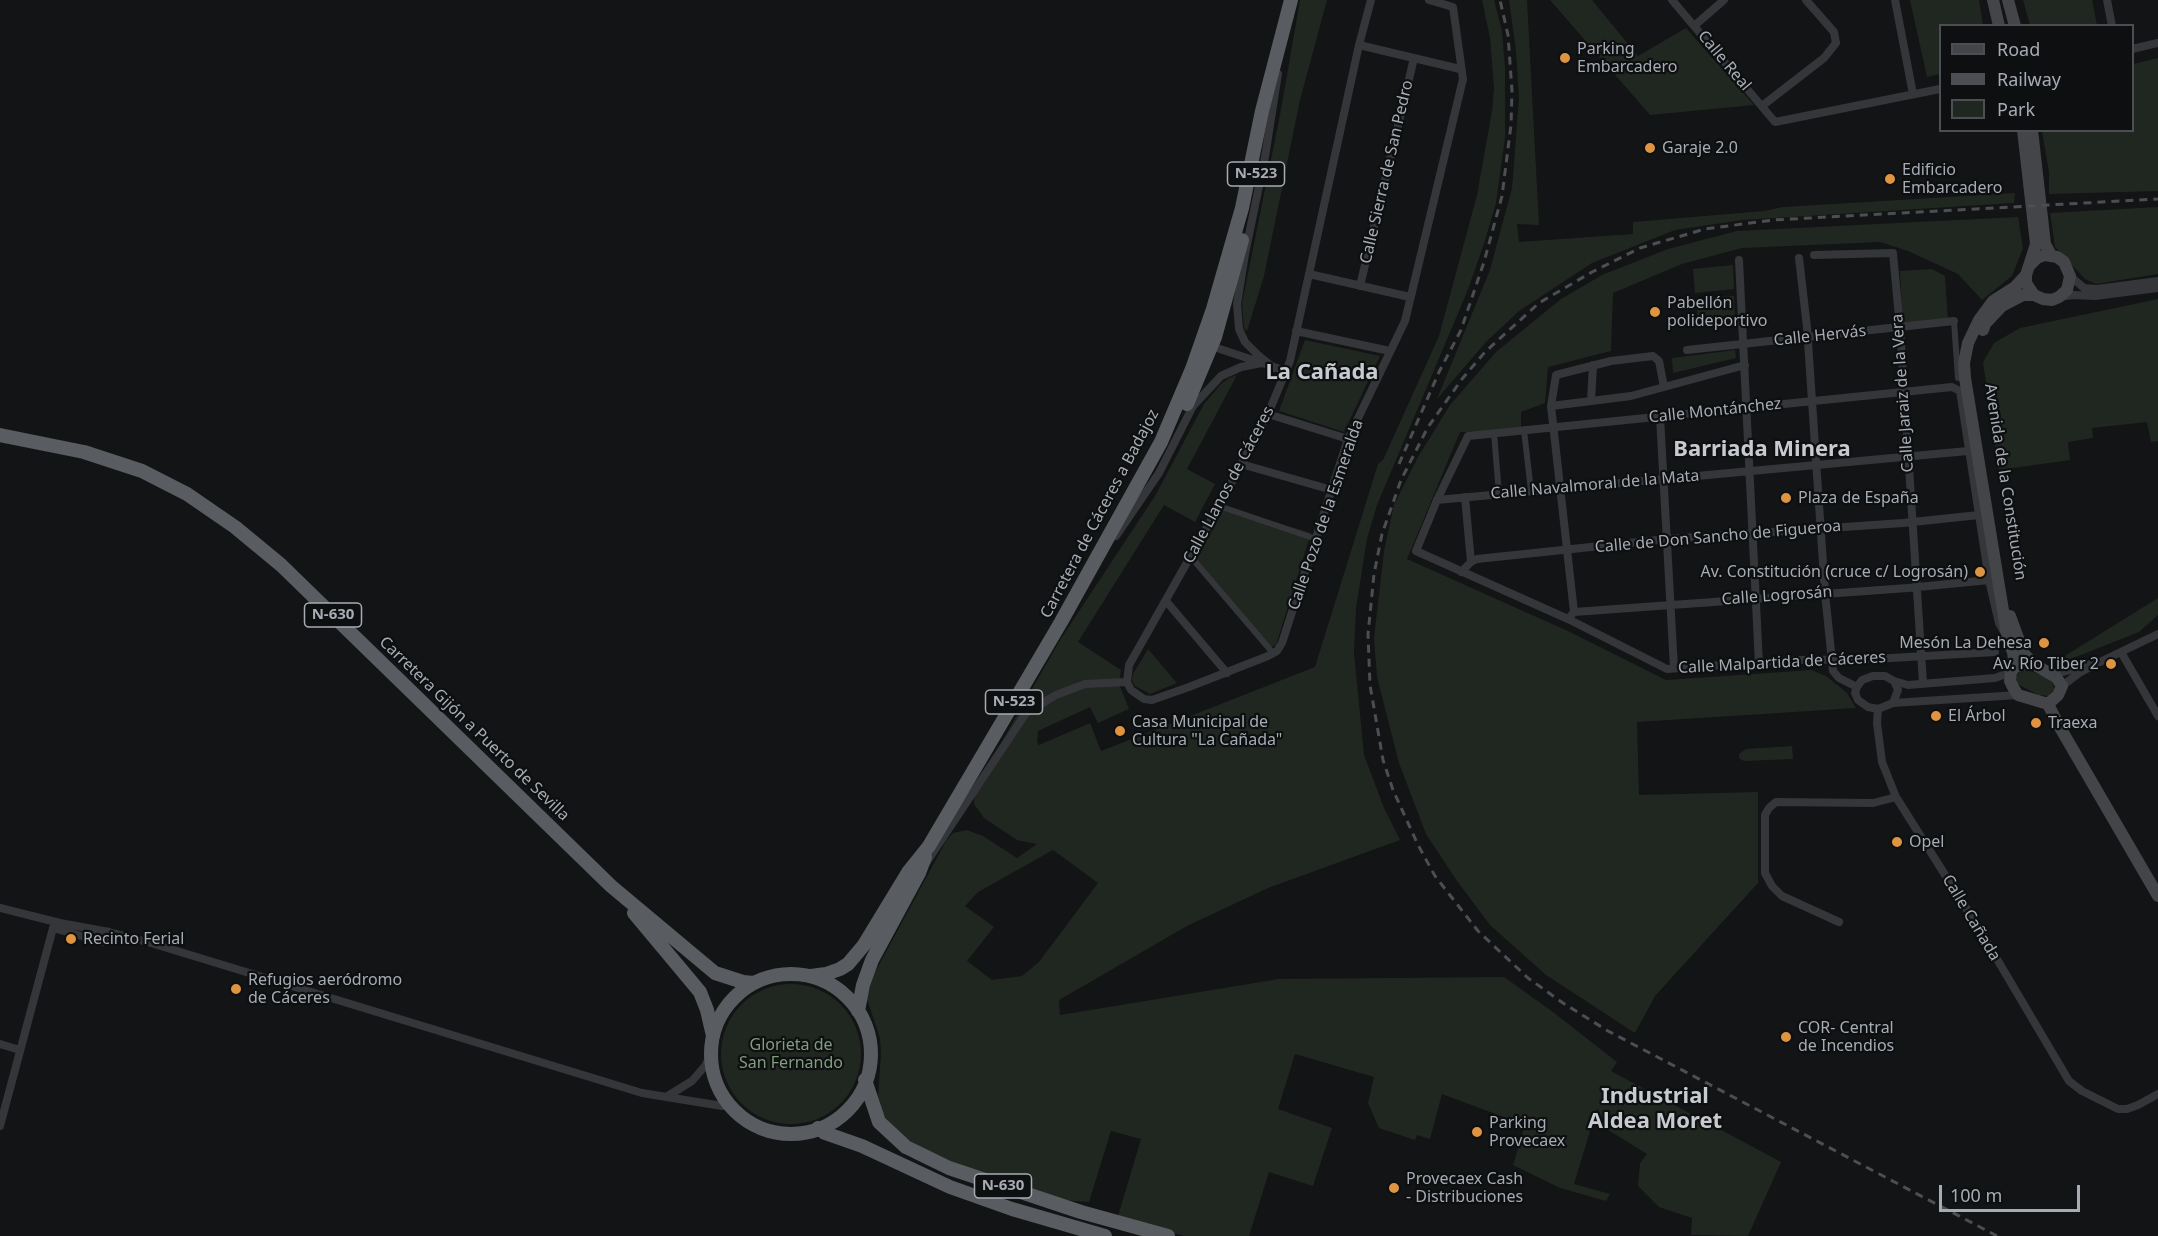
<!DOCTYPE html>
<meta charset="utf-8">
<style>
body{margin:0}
#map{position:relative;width:2158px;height:1236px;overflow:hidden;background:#131415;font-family:"Noto Sans",sans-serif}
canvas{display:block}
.legend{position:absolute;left:1939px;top:24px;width:195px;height:108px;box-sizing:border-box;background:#0e0f10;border:2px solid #4b4e52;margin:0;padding:8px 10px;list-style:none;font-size:18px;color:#a6acb4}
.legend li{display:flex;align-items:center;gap:12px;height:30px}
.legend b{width:30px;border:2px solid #4b4e52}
.scale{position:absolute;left:1939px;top:1185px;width:141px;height:27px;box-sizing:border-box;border:3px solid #a6acb4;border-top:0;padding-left:8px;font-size:18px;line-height:21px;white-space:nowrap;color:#a6acb4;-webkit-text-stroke:4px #0e0f10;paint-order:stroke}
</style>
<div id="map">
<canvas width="2158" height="1236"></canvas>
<ul class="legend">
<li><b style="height:8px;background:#434549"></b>Road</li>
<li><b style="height:8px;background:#4c4e52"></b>Railway</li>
<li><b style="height:16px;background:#202720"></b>Park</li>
</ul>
<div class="scale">100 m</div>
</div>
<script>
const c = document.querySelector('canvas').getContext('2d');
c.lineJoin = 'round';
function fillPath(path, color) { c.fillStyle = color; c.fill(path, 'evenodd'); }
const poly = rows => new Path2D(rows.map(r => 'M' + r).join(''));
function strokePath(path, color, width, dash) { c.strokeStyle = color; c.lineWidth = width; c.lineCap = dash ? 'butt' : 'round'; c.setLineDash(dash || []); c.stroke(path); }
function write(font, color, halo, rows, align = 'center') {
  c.font = font + ' "Noto Sans",sans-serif'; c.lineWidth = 4.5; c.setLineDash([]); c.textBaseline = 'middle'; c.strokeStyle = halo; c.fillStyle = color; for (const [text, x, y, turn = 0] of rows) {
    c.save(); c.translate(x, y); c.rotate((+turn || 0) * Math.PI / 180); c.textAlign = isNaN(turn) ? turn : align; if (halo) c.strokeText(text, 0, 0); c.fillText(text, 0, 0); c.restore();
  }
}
fillPath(poly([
 [1300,0,1327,0,1300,100,1264,276,1247,331,1244,328,1242,303,1280,115],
 [1482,0,1494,0,1502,31,1505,68,1505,138,1496,203,1484,244,1467,292,1377,505,1367,539,1356,608,1354,652,1364,755,1384,808,1400,840,1268,888,1187,926,1059,1000,1060,1015,1279,979,1504,977,1553,1012,1617,1062,1611,1071,1781,1162,1748,1236,1691,1235,1692,1218,1659,1207,1638,1186,1640,1163,1647,1154,1608,1130,1597,1108,1574,1184,1610,1194,1606,1201,1560,1188,1513,1165,1525,1125,1442,1094,1430,1139,1417,1135,1415,1140,1379,1128,1368,1103,1374,1077,1295,1054,1278,1109,1332,1128,1313,1186,1269,1172,1249,1236,1184,1236,1118,1216,1141,1139,1111,1131,1089,1202,1063,1200,1009,1184,947,1160,917,1146,891,1126,883,1114,878,1096,881,1054,880,1038,867,999,873,976,946,841,953,833,967,830,983,836,1017,858,1037,844,1017,840,984,818,974,804,975,789,1060,640,1155,496,1204,404,1221,384,1229,378,1237,375,1187,469,1215,484,1195,522,1164,505,1078,642,1121,670,1119,684,1129,709,1098,723,1090,707,1038,731,1037,742,1039,745,1090,723,1101,751,1315,667,1378,464,1383,460,1439,336,1477,195,1492,111,1494,88,1490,38],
 [1053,850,1098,883,1039,962,1022,976,992,980,967,961,994,927,965,906,978,892],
 [1509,0,1527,0,1539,225,1517,224,1519,242,1633,234,1633,222,1764,211,1783,207,2015,193,2014,203,1743,220,1675,230,1592,263,1519,311,1486,342,1437,399,1490,270,1512,188,1519,98,1516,51],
 [1550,0,1592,0,1638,56,1686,28,1754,105,1650,115],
 [1910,0,1979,0,1983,25,1940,26,1940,74,1927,77],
 [2023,0,2092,0,2097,25,2030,25],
 [2158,58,2158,191,2049,194,2049,172,2042,131,2132,130,2133,64],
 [2158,207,2158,274,2096,284,2085,279,2055,247,2050,213],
 [2018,217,2023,248,2012,276,1982,300,1958,274,1908,251,1880,242,1742,248,1682,264,1613,293,1611,351,1548,367,1545,403,1521,412,1521,431,1460,432,1407,559,1570,632,1666,680,1811,670,1826,676,1847,693,1856,708,1637,722,1639,795,1758,792,1758,883,1655,996,1635,1033,1546,975,1490,925,1457,881,1426,834,1399,763,1377,677,1374,638,1384,551,1394,505,1418,457,1450,405,1496,352,1561,299,1602,275,1668,249,1737,231],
 [1733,265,1734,289,1695,293,1693,269],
 [1932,269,1945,276,1948,320,1903,324,1900,271],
 [1734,296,1735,316,1698,318,1696,298],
 [2158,299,2158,441,2151,442,2147,422,2092,428,2093,438,2068,442,2070,460,1999,470,1983,362,1994,343,2020,328],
 [1305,340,1380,356,1344,432,1279,411],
 [1735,350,1736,358,1673,373,1672,358],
 [1225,507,1311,533,1276,645,1269,648,1195,562],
 [2158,598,2158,615,2139,632,2076,657,2052,664],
 [1148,649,1177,683,1150,694,1135,686,1132,680,1133,674],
 [2022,669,2031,671,2052,680,2054,689,2048,696,2039,695,2017,684,2016,677],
 [1792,746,1793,759,1744,761,1739,758,1739,754,1746,749],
 '721 1054a70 70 0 1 1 140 0a70 70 0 1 1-140 0Z'
]), '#202720');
strokePath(poly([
 [1954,321,1958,378],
 [1524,430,1531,491],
 [1494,433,1499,494],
 [1219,506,1316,539],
 [1191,557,1273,653]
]), '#353639', 6);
strokePath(poly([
 [1371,0,1359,45,1290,361,1268,414,1219,506,1129,665,1127,682,1131,690,1144,699,1152,700,1189,687,1268,656,1277,651,1282,643,1348,439,1405,321,1463,79,1453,7,1429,0],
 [1672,0,1775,122,1940,89],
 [1895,0,1913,94],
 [2107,0,2112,26],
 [1694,26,1724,0],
 [1359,45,1460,69],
 [2132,49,2158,43],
 [1762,106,1824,58,1836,43,1834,32,1806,0],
 [1814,255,1893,253,1900,328,1923,683],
 [1799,258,1807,327,1825,593,1833,671,1839,678,1857,687],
 [1739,260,1759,664],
 [1309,274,1410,297],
 [2070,276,2084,288,2097,289,2158,281],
 [1360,286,1414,58],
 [2060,297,2073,295,2095,296,2158,288],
 [1296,331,1390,351],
 [1211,346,1286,371],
 [1687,350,1954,321],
 [1274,368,1258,355,1245,342,1239,329,1237,304,1245,254,1265,157,1278,74],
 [1591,401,1593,365],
 [1551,406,1556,375,1611,361,1653,356,1659,361,1664,387],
 [1268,414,1348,439],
 [1660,417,1674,668],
 [1241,464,1332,490],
 [1465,497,1471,562],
 [1437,500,1968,451],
 [1116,536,1159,473,1193,406,1221,376,1241,367,1262,363],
 [1461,572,1471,562,1477,559,1667,539,1903,523,1979,515],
 [1166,601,1227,673],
 [1574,612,1551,406,1631,396,1745,365],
 [1568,619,1574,612,1908,588,1989,580],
 [1995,652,1874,659,1795,660,1667,669,1568,619,1416,551,1437,500,1468,436,1952,387,1960,391,1989,580,1999,623,2004,632],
 [2121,652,2158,716],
 [2051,673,2063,672,2090,664],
 [1873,676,1885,676,1894,681,1898,690,1893,703,1878,709,1868,707,1858,700,1855,693,1857,687,1862,680,1873,676],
 [1894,681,1908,685,1995,678,2011,672],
 [2062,686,2079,673,2102,661,2158,634],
 [1893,703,2018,695],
 [1878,709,1877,723,1882,762,1896,797],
 [926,863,1026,713,1056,695,1085,684,1127,682],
 [0,908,60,923,109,932,151,943,642,1093,722,1106,727,1102],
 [1839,922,1782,896,1772,886,1765,873,1765,815,1769,808,1776,802,1873,803,1896,797,1981,932,2069,1081,2082,1091,2118,1109,2127,1109,2138,1105,2158,1094],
 [0,1044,20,1050],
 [666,1097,692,1081,705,1066,711,1054],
 [0,1126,53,928,103,942,109,932]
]), '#353639', 8);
strokePath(poly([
 [1993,0,1999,26],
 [2008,0,2015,26],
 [2023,130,2036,244,2026,275,2026,283,2034,295,2043,299,2052,300,2059,297,2067,290,2070,276,2064,262,2057,257,2045,255,2037,258,2030,265],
 [2032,130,2045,244,2051,255],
 [1983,330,1985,324,2002,306,2023,295,2034,295],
 [2010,616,2024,654,2035,665],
 [2023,664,2035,665,2056,677,2062,686,2058,695,2048,704,2018,695,2014,689,2010,681,2011,672,2015,667,2023,664],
 [2015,667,2013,652,2008,641,1965,378,1964,363,1968,343,1979,320,1993,301,2015,287,2026,275],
 [2048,704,2058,724,2158,896]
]), '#434549', 12);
strokePath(poly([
 [1187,404,1215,337,1242,240],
 [0,435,84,452,142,471,187,494,235,527,281,565,611,886,715,973,743,982,754,983],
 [634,913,700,992,707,1010,713,1036],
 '711 1054a80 80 0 1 1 160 0a80 80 0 1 1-160 0Z',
 [811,976,826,974,840,969,848,964,864,945,909,871,929,846,1061,622,1161,442,1192,369,1213,309,1242,208,1262,111,1291,0],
 [858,1011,863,985,872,960,919,873,925,857],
 [865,1080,879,1122,906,1147,949,1168,1081,1212,1168,1236],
 [818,1128,825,1133,862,1146,950,1187,1012,1209,1105,1236]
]), '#595c61', 14);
strokePath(poly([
 [1399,464,1439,372,1461,330,1484,262,1502,196,1511,125,1512,91,1508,35,1500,0],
 [1997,1236,1608,1031,1563,1003,1528,978,1478,931,1435,876,1418,845,1393,790,1383,760,1370,685,1368,634,1374,574,1382,534,1401,480,1428,427,1462,379,1485,352,1539,303,1592,272,1640,248,1705,229,1773,220,2158,199]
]), '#4c4e52', 3, [8, 6]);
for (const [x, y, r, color] of [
 [1565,58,6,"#df9441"],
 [1650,148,6,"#df9441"],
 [1890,179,6,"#df9441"],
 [1655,312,6,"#df9441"],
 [1786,498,6,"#df9441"],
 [1980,572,6,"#df9441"],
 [2044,643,6,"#df9441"],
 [2111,664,6,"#df9441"],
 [1936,716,6,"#df9441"],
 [2036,723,6,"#df9441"],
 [1120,731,6,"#df9441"],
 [1897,842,6,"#df9441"],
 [71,939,6,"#df9441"],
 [236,989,6,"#df9441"],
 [1786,1037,6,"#df9441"],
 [1477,1132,6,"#df9441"],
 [1394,1188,6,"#df9441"]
]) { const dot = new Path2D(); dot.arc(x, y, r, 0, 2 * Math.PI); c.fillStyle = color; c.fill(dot); strokePath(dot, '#0e0f10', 2); }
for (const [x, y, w] of [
 [1256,174,57],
 [333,615,57],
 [1014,702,57],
 [1003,1186,57]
]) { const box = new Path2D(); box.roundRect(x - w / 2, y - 12, w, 24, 4.5); c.fillStyle = '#0e0f10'; c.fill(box); strokePath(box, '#a6acb4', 1.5); }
write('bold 15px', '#a6acb4', null, [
 ["N-523",1256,174],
 ["N-630",333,615],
 ["N-523",1014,702],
 ["N-630",1003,1186]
]);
write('16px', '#a6acb4', '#0e0f10', [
 ["Parking",1577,49],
 ["Embarcadero",1577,67],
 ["Garaje 2.0",1662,148],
 ["Edificio",1902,170],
 ["Embarcadero",1902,188],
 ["Pabellón",1667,303],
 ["polideportivo",1667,321],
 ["Plaza de España",1798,498],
 ["Av. Constitución (cruce c/ Logrosán)",1968,572,"right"],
 ["Mesón La Dehesa",2032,643,"right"],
 ["Av. Río Tiber 2",2099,664,"right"],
 ["El Árbol",1948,716],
 ["Casa Municipal de",1132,722],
 ["Cultura \"La Cañada\"",1132,740],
 ["Traexa",2048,723],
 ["Opel",1909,842],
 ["Recinto Ferial",83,939],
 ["Refugios aeródromo",248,980],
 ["de Cáceres",248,998],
 ["COR- Central",1798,1028],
 ["de Incendios",1798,1046],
 ["Parking",1489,1123],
 ["Provecaex",1489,1141],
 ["Provecaex Cash",1406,1179],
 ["- Distribuciones",1406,1197]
], 'left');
write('16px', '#a6acb4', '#0e0f10', [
 ["Calle Real",1724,61,50],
 ["Calle Sierra de San Pedro",1387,172,-77],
 ["Calle Hervás",1820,336,-6],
 ["Calle Jaraiz de la Vera",1903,393,-94],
 ["Calle Montánchez",1715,411,-6],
 ["Avenida de la Constitución",2005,482,81],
 ["Calle Llanos de Cáceres",1229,485,-62],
 ["Calle Navalmoral de la Mata",1595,485,-5],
 ["Carretera de Cáceres a Badajoz",1100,514,-62],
 ["Calle Pozo de la Esmeralda",1326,515,-71],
 ["Calle de Don Sancho de Figueroa",1718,537,-5],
 ["Calle Logrosán",1777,596,-4],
 ["Calle Malpartida de Cáceres",1782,663,-3],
 ["Carretera Gijón a Puerto de Sevilla",474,729,44],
 ["Calle Cañada",1971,918,59]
]);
write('16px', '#819d7f', '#0e0f10', [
 ["Glorieta de",791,1045],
 ["San Fernando",791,1063]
]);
write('bold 22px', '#c7cbd0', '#0e0f10', [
 ["La Cañada",1322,373],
 ["Barriada Minera",1762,450],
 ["Industrial",1655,1097],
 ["Aldea Moret",1655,1122]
]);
</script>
